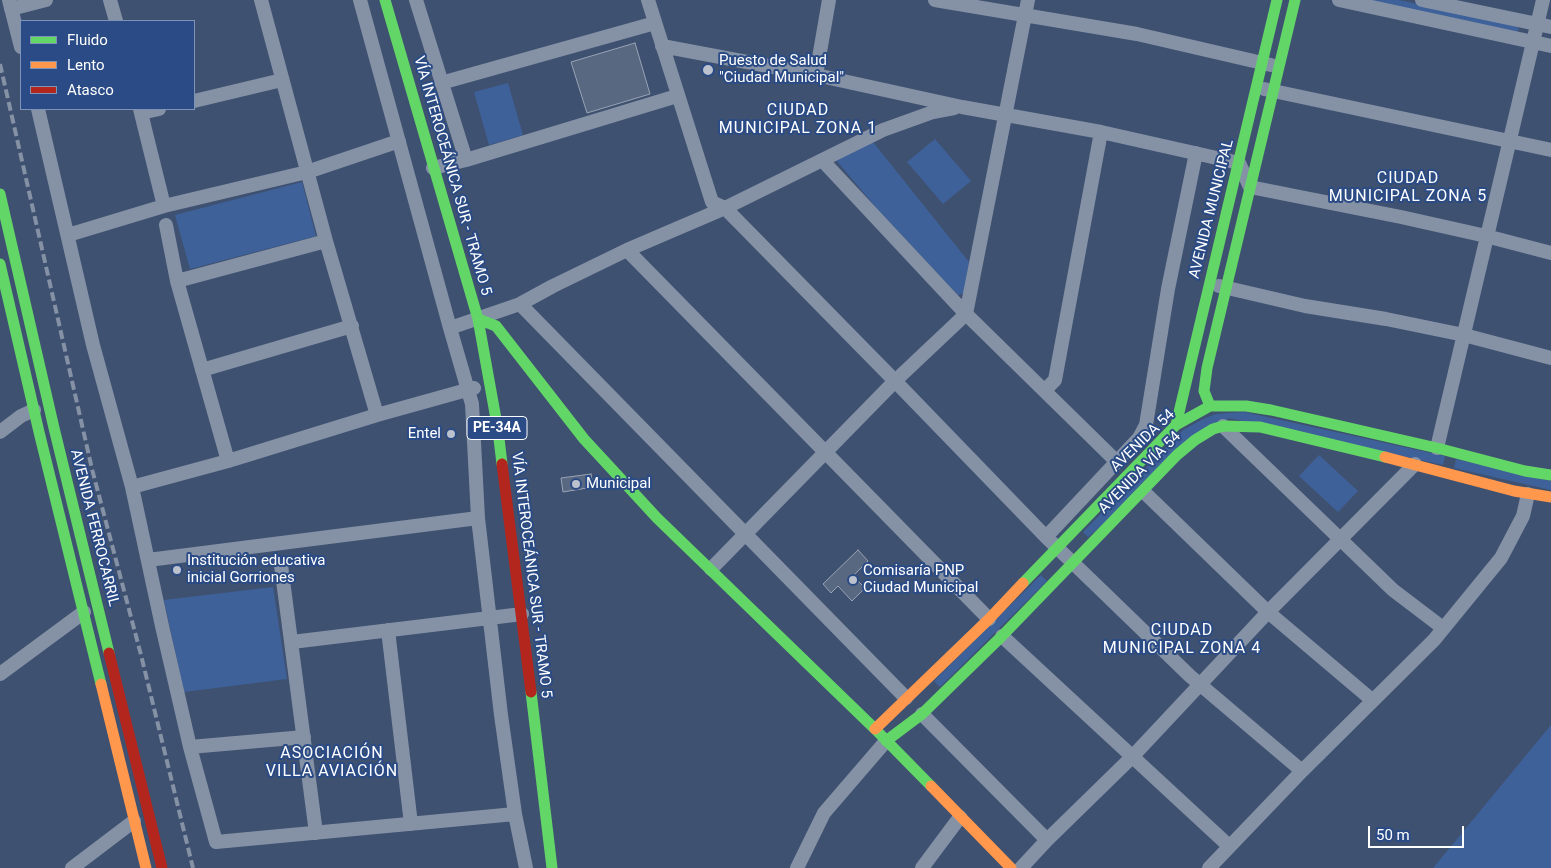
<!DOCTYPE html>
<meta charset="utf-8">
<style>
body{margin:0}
#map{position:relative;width:1551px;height:868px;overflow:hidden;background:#3f5170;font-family:Roboto,sans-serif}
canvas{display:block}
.legend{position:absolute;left:20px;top:20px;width:175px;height:90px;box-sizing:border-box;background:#2a4b85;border:1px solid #7f93b6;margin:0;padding:6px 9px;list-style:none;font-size:15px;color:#fff}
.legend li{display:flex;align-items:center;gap:10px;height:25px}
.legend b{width:25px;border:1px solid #7f93b6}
.scale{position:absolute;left:1368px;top:826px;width:96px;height:22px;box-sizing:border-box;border:2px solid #fff;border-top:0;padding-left:6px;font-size:15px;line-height:18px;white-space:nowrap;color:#fff;-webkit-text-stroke:4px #2a4b85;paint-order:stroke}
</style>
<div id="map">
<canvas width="1551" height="868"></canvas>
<ul class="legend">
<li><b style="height:6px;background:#63d668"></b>Fluido</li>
<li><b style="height:6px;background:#ff974d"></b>Lento</li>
<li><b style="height:6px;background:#b3261e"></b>Atasco</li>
</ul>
<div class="scale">50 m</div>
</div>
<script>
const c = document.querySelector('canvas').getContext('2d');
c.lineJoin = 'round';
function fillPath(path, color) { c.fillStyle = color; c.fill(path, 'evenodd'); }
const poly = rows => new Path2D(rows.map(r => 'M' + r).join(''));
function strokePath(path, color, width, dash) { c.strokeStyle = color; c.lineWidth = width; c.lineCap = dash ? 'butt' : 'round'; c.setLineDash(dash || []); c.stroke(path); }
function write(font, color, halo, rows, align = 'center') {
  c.font = font + ' Roboto,sans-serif'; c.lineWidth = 4; c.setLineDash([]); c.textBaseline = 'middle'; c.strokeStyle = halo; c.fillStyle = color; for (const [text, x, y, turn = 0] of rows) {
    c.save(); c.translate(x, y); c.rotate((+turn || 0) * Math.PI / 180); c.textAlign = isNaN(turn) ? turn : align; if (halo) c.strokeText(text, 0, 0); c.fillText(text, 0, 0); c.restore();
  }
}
fillPath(poly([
 [1364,0,1399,0,1517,25,1519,30,1517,32],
 [508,83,523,135,489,145,474,92],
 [935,139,971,181,943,204,907,162],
 [873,142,969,262,965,293,958,295,879,211,836,160],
 [302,182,316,236,190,269,175,215],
 [1244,412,1445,456,1443,465,1229,418,1088,537,1083,532,1183,430,1203,419,1216,414],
 [1319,455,1358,491,1338,512,1299,476],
 [1456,459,1551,481,1551,490,1454,468],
 [1041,575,1047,581,940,687,934,681],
 [273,587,287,679,184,692,164,600],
 [1551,725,1551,868,1433,868,1457,839]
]), '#3e619a');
const building = poly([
 [635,43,650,94,587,113,571,62,635,43],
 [591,474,593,487,563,492,561,478,591,474],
 [858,550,868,561,853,576,865,588,852,601,838,586,831,593,823,584,858,550]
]);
fillPath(building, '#596881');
strokePath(building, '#99a3b4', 1);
strokePath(poly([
 [9,0,21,47],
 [110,0,116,21],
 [261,0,326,241,377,415],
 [360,0,450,328,472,404,478,518,501,715,515,814,526,868],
 [416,0,466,160],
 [648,0,712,202,725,208,895,381,1046,537,1096,585,1190,676,1302,771],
 [935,0,1137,34,1271,65],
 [1339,0,1551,46],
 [1422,0,1551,27],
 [11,9,46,0],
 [662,46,816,75,962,107,1101,132,1239,163,1250,187,1401,217,1486,236,1551,253],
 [816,75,829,0],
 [441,83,655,23],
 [1264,89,1551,150],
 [194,101,282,80],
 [38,109,93,345,132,487,162,626,190,747,216,842,515,814],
 [140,109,164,206],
 [141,113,159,109],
 [822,160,966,314,1116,461],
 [433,168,466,160,677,96],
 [166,225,177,281,228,461],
 [68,235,164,206,307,172,399,141],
 [627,250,989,619],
 [177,281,326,241],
 [1219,286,1305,306,1386,319,1464,335,1551,358],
 [520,304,906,698],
 [450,328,520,304,553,286,627,250,725,208,883,130,933,112,954,108],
 [202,370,352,326],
 [1045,390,1055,380,1101,132],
 [1223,426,1393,590,1443,628],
 [0,432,21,416,34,410],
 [1437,448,1543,0],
 [132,487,228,461,377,415,474,388],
 [1144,492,1268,612,1372,700],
 [1046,537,1139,438,1146,425,1168,289,1196,153],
 [148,560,478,518],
 [281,565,316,833],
 [711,569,895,381,966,314,1028,0],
 [388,630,411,824],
 [1002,636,1229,846],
 [292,642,522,614],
 [0,674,84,612],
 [922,714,1047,840],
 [190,747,304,737],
 [72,868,134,821],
 [797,868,824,813,886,741],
 [922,868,960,817],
 [1021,868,1047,840,1132,757,1268,612,1415,464],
 [1209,868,1302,771,1434,640,1501,558,1523,516,1528,494]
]), '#8592a6', 14);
strokePath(poly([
 [385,0,478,319,498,430,502,464],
 [0,194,54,428,109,653],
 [0,264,39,432,101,684],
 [478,319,496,326,584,439,657,518,875,729,931,786],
 [1210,406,1204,391,1207,368,1295,0],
 [1176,425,1277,0],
 [1023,583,1176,425,1210,406,1246,406,1271,410,1437,448,1525,471,1551,475],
 [531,692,552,868],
 [886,741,922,714,1002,636,1177,455,1195,440,1213,429,1223,426,1260,427,1385,457]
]), '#63d668', 11);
strokePath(poly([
 [1385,457,1514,491,1551,497],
 [101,684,146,868],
 [875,729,989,619,1023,583],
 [931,786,1011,868]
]), '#ff974d', 11);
strokePath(poly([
 [502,464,531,692],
 [109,653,162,868]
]), '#b3261e', 11);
strokePath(poly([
 [0,64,92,469,141,655,193,868]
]), '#8591a5', 4, [9, 4]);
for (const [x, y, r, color] of [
 [708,70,6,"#bcc2cd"],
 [451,434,5,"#bcc2cd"],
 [576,484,5,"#bcc2cd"],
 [177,570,5,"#bcc2cd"],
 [853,580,5,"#bcc2cd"]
]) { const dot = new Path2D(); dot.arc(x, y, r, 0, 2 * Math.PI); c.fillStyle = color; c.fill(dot); strokePath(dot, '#2a4b85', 2); }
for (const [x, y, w] of [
 [497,428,60]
]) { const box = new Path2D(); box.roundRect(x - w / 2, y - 11.5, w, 23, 4); c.fillStyle = '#2a4b85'; c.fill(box); strokePath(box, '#fff', 1); }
write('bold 14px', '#fff', null, [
 ["PE-34A",497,428]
]);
write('15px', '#fff', '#2a4b85', [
 ["Puesto de Salud",719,61],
 ["\"Ciudad Municipal\"",719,78],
 ["Entel",441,434,"right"],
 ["Municipal",586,484],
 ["Institución educativa",187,561],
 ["inicial Gorriones",187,578],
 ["Comisaría PNP",863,571],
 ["Ciudad Municipal",863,588]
], 'left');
write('15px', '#fff', '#2a4b85', [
 ["VÍA INTEROCEÁNICA SUR - TRAMO 5",452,176,74],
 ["AVENIDA MUNICIPAL",1212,209,-76],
 ["AVENIDA 54",1143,441,-44],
 ["AVENIDA VÍA 54",1140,473,-45],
 ["AVENIDA FERROCARRIL",94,528,76],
 ["VÍA INTEROCEÁNICA SUR - TRAMO 5",531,575,83]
]);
c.letterSpacing = '1px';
write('16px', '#fff', '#2a4b85', [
 ["CIUDAD",798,111],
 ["MUNICIPAL ZONA 1",798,129],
 ["CIUDAD",1408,179],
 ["MUNICIPAL ZONA 5",1408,197],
 ["CIUDAD",1182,631],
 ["MUNICIPAL ZONA 4",1182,649],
 ["ASOCIACIÓN",332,754],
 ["VILLA AVIACIÓN",332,772]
]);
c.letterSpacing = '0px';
</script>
